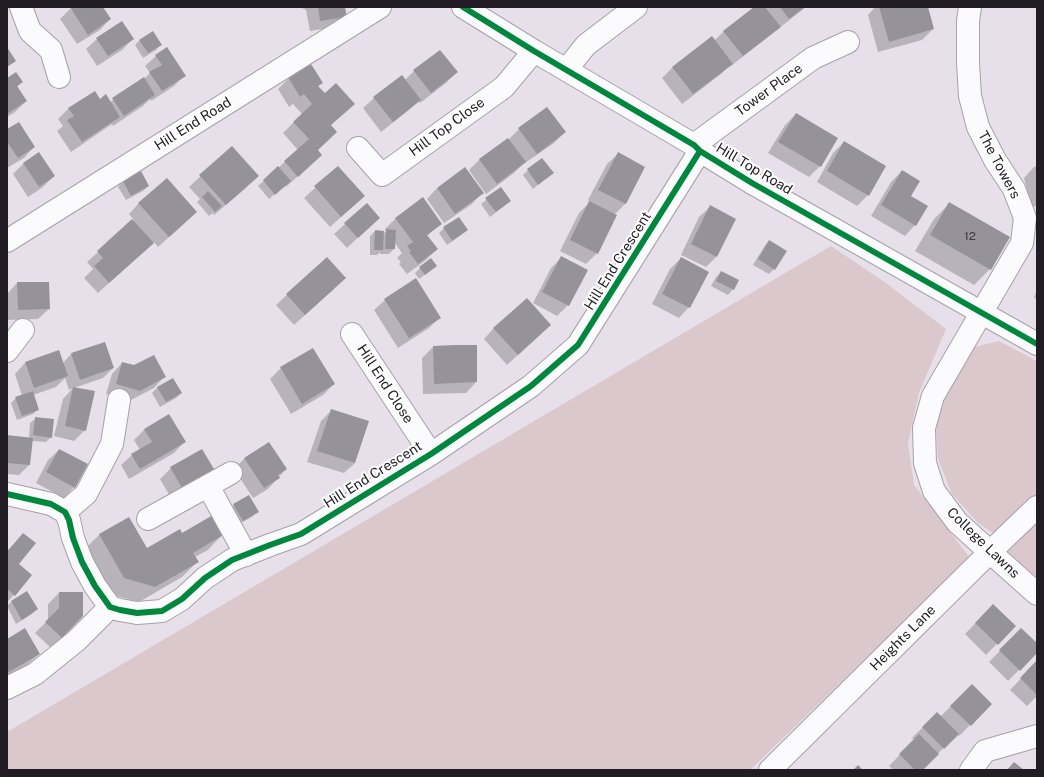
<!DOCTYPE html>
<style>
body{margin:0}
#map{position:relative;width:1044px;height:777px;overflow:hidden;background:#e7e0ea;font-family:"Public Sans",sans-serif}
canvas{display:block}
.frame{position:absolute;inset:0;border:8px solid #211c23;pointer-events:none}
</style>
<div id="map">
<canvas width="1044" height="777"></canvas>
<div class="frame"></div>
</div>
<script>
const c = document.querySelector('canvas').getContext('2d');
c.lineJoin = 'round';
function fillPath(path, color) { c.fillStyle = color; c.fill(path, 'evenodd'); }
const poly = rows => new Path2D(rows.map(r => 'M' + r).join(''));
function strokePath(path, color, width, dash) { c.strokeStyle = color; c.lineWidth = width; c.lineCap = dash ? 'butt' : 'round'; c.setLineDash(dash || []); c.stroke(path); }
function write(font, color, halo, rows, align = 'center') {
  c.font = font + ' "Public Sans",sans-serif'; c.lineWidth = 4; c.setLineDash([]); c.textBaseline = 'middle'; c.strokeStyle = halo; c.fillStyle = color; for (const [text, x, y, turn = 0] of rows) {
    c.save(); c.translate(x, y); c.rotate((+turn || 0) * Math.PI / 180); c.textAlign = isNaN(turn) ? turn : align; if (halo) c.strokeText(text, 0, 0); c.fillText(text, 0, 0); c.restore();
  }
}
fillPath(poly([
 [831,246,886,283,946,329,919,393,908,443,914,485,970,558,750,770,7,770,7,732],
 [999,341,1037,361,1037,498,997,536,978,523,952,494,938,459,936,423,950,385,971,348],
 [1037,506,1037,578,998,544]
]), '#dac8cd');
fillPath(poly([
 [72,7,102,7,110,19,100,30,77,44,60,19],
 [300,7,345,7,344,8,346,16,335,27,310,31,306,10],
 [755,7,806,7,731,66,730,65,721,74,682,104,662,78,672,68,711,38,714,41,724,31],
 [875,7,926,7,933,29,922,40,878,52,868,15],
 [97,39,133,39,122,50,97,66,86,49],
 [140,40,161,44,156,50,143,58,135,45],
 [156,56,184,76,174,86,151,101,150,99,143,106,113,126,112,124,71,152,57,131,63,126,58,119,69,108,100,100,110,102,144,79,150,73,145,66],
 [414,71,457,72,446,83,420,103,418,101,409,110,381,132,363,108,374,98,405,80],
 [289,78,321,83,318,87,324,94,330,126,310,165,286,187,285,185,269,199,258,186,298,150,283,133,302,114,293,104,289,107,278,89],
 [7,79,22,82,17,87,26,101,15,112,7,117],
 [547,108,565,132,554,143,525,163,525,162,514,173,486,194,469,170,479,160,508,140,519,129],
 [796,114,837,138,820,166,809,177,768,153,785,125],
 [7,131,34,147,24,158,7,168],
 [844,142,868,195,857,206,817,182,833,153],
 [232,147,247,187,214,215,213,213,209,216,197,202,200,199,189,187],
 [39,154,54,176,43,187,28,197,13,174,23,164],
 [618,154,644,168,625,204,614,215,597,253,586,264,560,251,579,213,590,202,588,200,607,164],
 [1037,166,1037,206,1031,207,1024,178,1034,167],
 [338,167,353,206,330,227,304,198],
 [528,170,552,173,533,189,523,175],
 [902,171,910,196,915,225,905,236,871,216,891,182],
 [123,181,148,186,143,191,126,200,118,187],
 [437,188,482,193,472,204,444,223,427,199],
 [501,189,510,201,490,217,481,204],
 [422,198,441,223,427,236,437,249,426,260,407,274,399,264,401,262,397,258,402,253,394,242,394,249,389,254,380,254,380,252,377,255,370,255,370,236,375,231,383,234,386,231,385,229,395,219],
 [139,203,185,223,158,247,154,242,98,293,84,278,93,269,87,262,134,220,129,214],
 [949,204,990,269,974,285,915,251,934,219],
 [710,207,717,256,706,267,681,255,699,217],
 [345,224,368,228,347,248,334,234],
 [444,228,467,230,461,235,447,245,439,233],
 [769,241,774,269,769,274,753,265,764,247],
 [562,257,568,305,557,316,533,303,551,268],
 [327,258,334,289,294,325,276,305],
 [681,258,689,307,679,318,652,304,670,269],
 [436,266,419,279,415,273,420,268],
 [721,272,737,280,733,289,728,295,711,286,716,277],
 [17,283,49,309,38,319,7,320,7,294],
 [1037,289,1037,299,1034,298],
 [385,300,440,317,429,328,398,348,374,310],
 [550,325,507,365,484,339,494,328],
 [105,343,113,368,103,378,74,388,85,430,74,441,54,436,63,399,73,388,69,390,65,378,56,387,33,395,38,409,33,414,17,420,11,403,16,398,22,396,15,374,25,363,63,363,71,354],
 [476,346,476,382,466,393,423,394,422,358,433,347],
 [122,363,164,377,154,388,129,401,106,394,112,374],
 [281,368,334,384,323,395,291,414,270,379],
 [173,379,181,393,176,398,160,407,152,393,157,388],
 [332,410,355,463,344,473,307,462,321,421],
 [36,418,51,437,46,442,32,441,29,465,19,475,7,474,7,436,29,438,30,423],
 [145,429,184,442,174,453,129,479,121,465,132,455,140,450,134,440],
 [59,450,74,487,64,498,36,483,48,460],
 [245,458,286,469,268,489,253,498,234,469],
 [171,468,213,469,202,480,171,498,160,479],
 [249,496,257,511,252,517,237,525,228,510,234,505],
 [23,534,17,564,14,595,7,602,7,551],
 [100,534,147,549,182,535,223,534,208,550,195,557,197,562,182,577,139,602,109,594,84,550],
 [27,593,37,609,32,614,16,624,7,606,11,602],
 [59,593,82,593,62,637,51,648,35,633,48,620,48,604],
 [993,605,1014,626,986,655,965,634],
 [1021,629,1037,644,1037,652,1008,681,989,662],
 [7,640,39,654,28,664,7,677],
 [1037,662,1037,696,1027,706,1010,690],
 [972,685,991,704,959,736,957,734,922,770,894,770,889,766,914,740,912,738,937,713,940,717]
]), '#0003');
fillPath(poly([
 [70,7,103,7,111,19,88,35],
 [318,7,345,7,347,17,320,21],
 [754,7,765,7,781,27,743,56,723,31],
 [780,7,805,7,789,19],
 [879,7,928,7,934,29,889,42],
 [122,21,134,39,108,56,96,38],
 [153,31,162,45,148,53,139,40],
 [712,36,733,64,693,94,672,67],
 [7,47,16,61,7,67],
 [167,47,186,76,162,91,149,72,162,65,155,55],
 [440,50,458,72,431,93,413,70],
 [311,64,323,83,318,86,325,93,336,83,355,104,331,125,337,132,318,150,322,155,298,177,284,161,309,139,293,122,312,104,304,94,300,97,288,77],
 [16,72,23,82,17,86,27,101,7,114,7,78],
 [402,75,421,100,393,122,373,97],
 [144,77,155,95,124,116,112,98],
 [95,91,100,99,106,94,120,117,82,142,67,120,74,116,68,108],
 [547,107,566,132,537,154,518,128],
 [796,113,838,138,821,167,778,142],
 [19,122,35,147,18,158,7,142,7,129],
 [508,138,526,162,497,184,479,159],
 [844,141,886,166,869,196,827,171],
 [232,146,259,176,226,205,199,175],
 [39,152,55,176,39,187,23,163],
 [618,152,645,167,626,204,598,190],
 [542,158,554,173,538,185,527,169],
 [278,166,291,181,275,195,263,180],
 [338,166,365,196,341,217,314,186],
 [465,167,484,193,455,214,437,188],
 [902,170,920,181,911,196,928,206,916,226,881,205],
 [141,171,149,186,131,196,123,181],
 [167,178,197,212,169,237,138,203],
 [501,187,511,201,496,212,485,198],
 [208,191,222,206,215,212,202,197],
 [423,197,442,224,427,235,438,249,418,264,409,252,411,251,407,246,413,242,395,218],
 [589,201,617,215,598,254,570,240],
 [949,202,1010,237,991,270,930,235],
 [367,203,380,218,358,238,344,223],
 [710,205,736,219,717,257,691,244],
 [459,217,468,230,452,241,443,227],
 [132,219,154,243,109,283,94,266,103,258,97,251],
 [386,229,396,230,395,249,385,249],
 [375,230,384,231,383,250,374,250],
 [769,240,787,251,775,270,758,259],
 [561,256,588,270,569,306,542,292],
 [327,257,346,278,305,315,286,294],
 [681,257,709,272,690,308,662,294],
 [431,258,437,266,425,275,419,267],
 [721,271,739,280,734,290,716,281],
 [416,278,441,318,409,338,384,299],
 [17,282,49,282,50,309,18,310],
 [527,298,551,325,518,355,493,328],
 [105,342,114,368,80,380,71,353],
 [455,345,477,345,477,382,434,384,433,346],
 [313,348,335,384,302,404,280,367],
 [59,350,68,376,34,388,25,362],
 [154,355,166,377,140,391,116,384,122,362,134,365],
 [173,378,182,393,166,402,157,387],
 [73,387,95,391,86,431,65,426],
 [33,391,39,410,22,416,15,397],
 [331,409,369,421,355,463,317,451],
 [169,414,186,442,140,469,131,454,152,442,144,429],
 [35,417,54,419,52,438,33,435],
 [7,435,33,438,30,465,7,463],
 [269,442,287,469,278,475,280,478,264,488,244,458],
 [59,449,88,464,75,488,46,472],
 [202,449,214,469,182,488,170,467],
 [249,495,259,512,243,521,233,504],
 [213,515,225,534,193,553,199,562,155,587,124,578,99,534,129,517,147,548,180,529,182,533],
 [23,533,36,543,19,564,32,575,15,596,7,589,7,552],
 [27,591,38,609,22,620,11,601],
 [59,592,83,592,83,616,62,638,45,622,59,608],
 [993,604,1016,626,998,645,975,623],
 [25,628,40,654,7,673,7,639],
 [1021,628,1037,643,1037,653,1020,671,999,650],
 [1037,660,1037,695,1020,678],
 [972,684,992,704,971,726,950,706],
 [937,712,959,734,944,749,922,727],
 [919,734,939,754,923,770,915,770,899,754],
 [1014,762,1024,770,1007,770],
 [858,765,863,770,853,770]
]), '#95929a');
const minor = poly([
 [21,7,30,31,51,50,59,77],
 [463,7,534,51,694,145,700,151,752,183,1037,344],
 [970,7,968,21,968,63,970,96,978,127,995,160,1014,189,1025,218,1022,243,933,396,924,428,925,463,934,491,957,522,990,552,1037,594],
 [566,70,586,45,636,7],
 [694,145,813,58,848,42],
 [358,148,382,175,504,87,534,51],
 [7,241,380,7],
 [352,334,431,454],
 [7,351,23,330],
 [208,486,246,555],
 [7,494,51,504,65,512,69,520,73,538,82,562,95,586,110,607,120,610,137,613,162,611,182,599,205,578,232,560,270,545,301,534,431,454,531,386,578,345,700,151],
 [65,512,86,494,112,444,119,400],
 [148,519,231,473],
 [7,688,35,674,76,641,110,607],
 [770,770,990,552,1037,507],
 [971,770,985,751,1037,736]
]);
strokePath(minor, '#a6a1a9', 24);
strokePath(minor, '#fbfafc', 22);
strokePath(poly([
 [463,7,534,51,694,145,700,151,752,183,1037,344],
 [7,494,51,504,65,512,69,520,73,538,82,562,95,586,110,607,120,610,137,613,162,611,182,599,205,578,232,560,270,545,301,534,431,454,531,386,578,345,700,151]
]), '#00873e', 6);
write('12px', '#3e3a41', null, [
 ["12",970,236]
]);
write('14px', '#211c23', '#fff', [
 ["Tower Place",769,90,-36],
 ["Hill End Road",193,124,-32],
 ["Hill Top Close",447,127,-36],
 ["The Towers",999,165,62],
 ["Hill Top Road",754,169,31],
 ["Hill End Crescent",618,261,-58],
 ["Hill End Close",385,384,57],
 ["Hill End Crescent",373,475,-32],
 ["College Lawns",983,543,44],
 ["Heights Lane",903,638,-45]
]);
</script>
